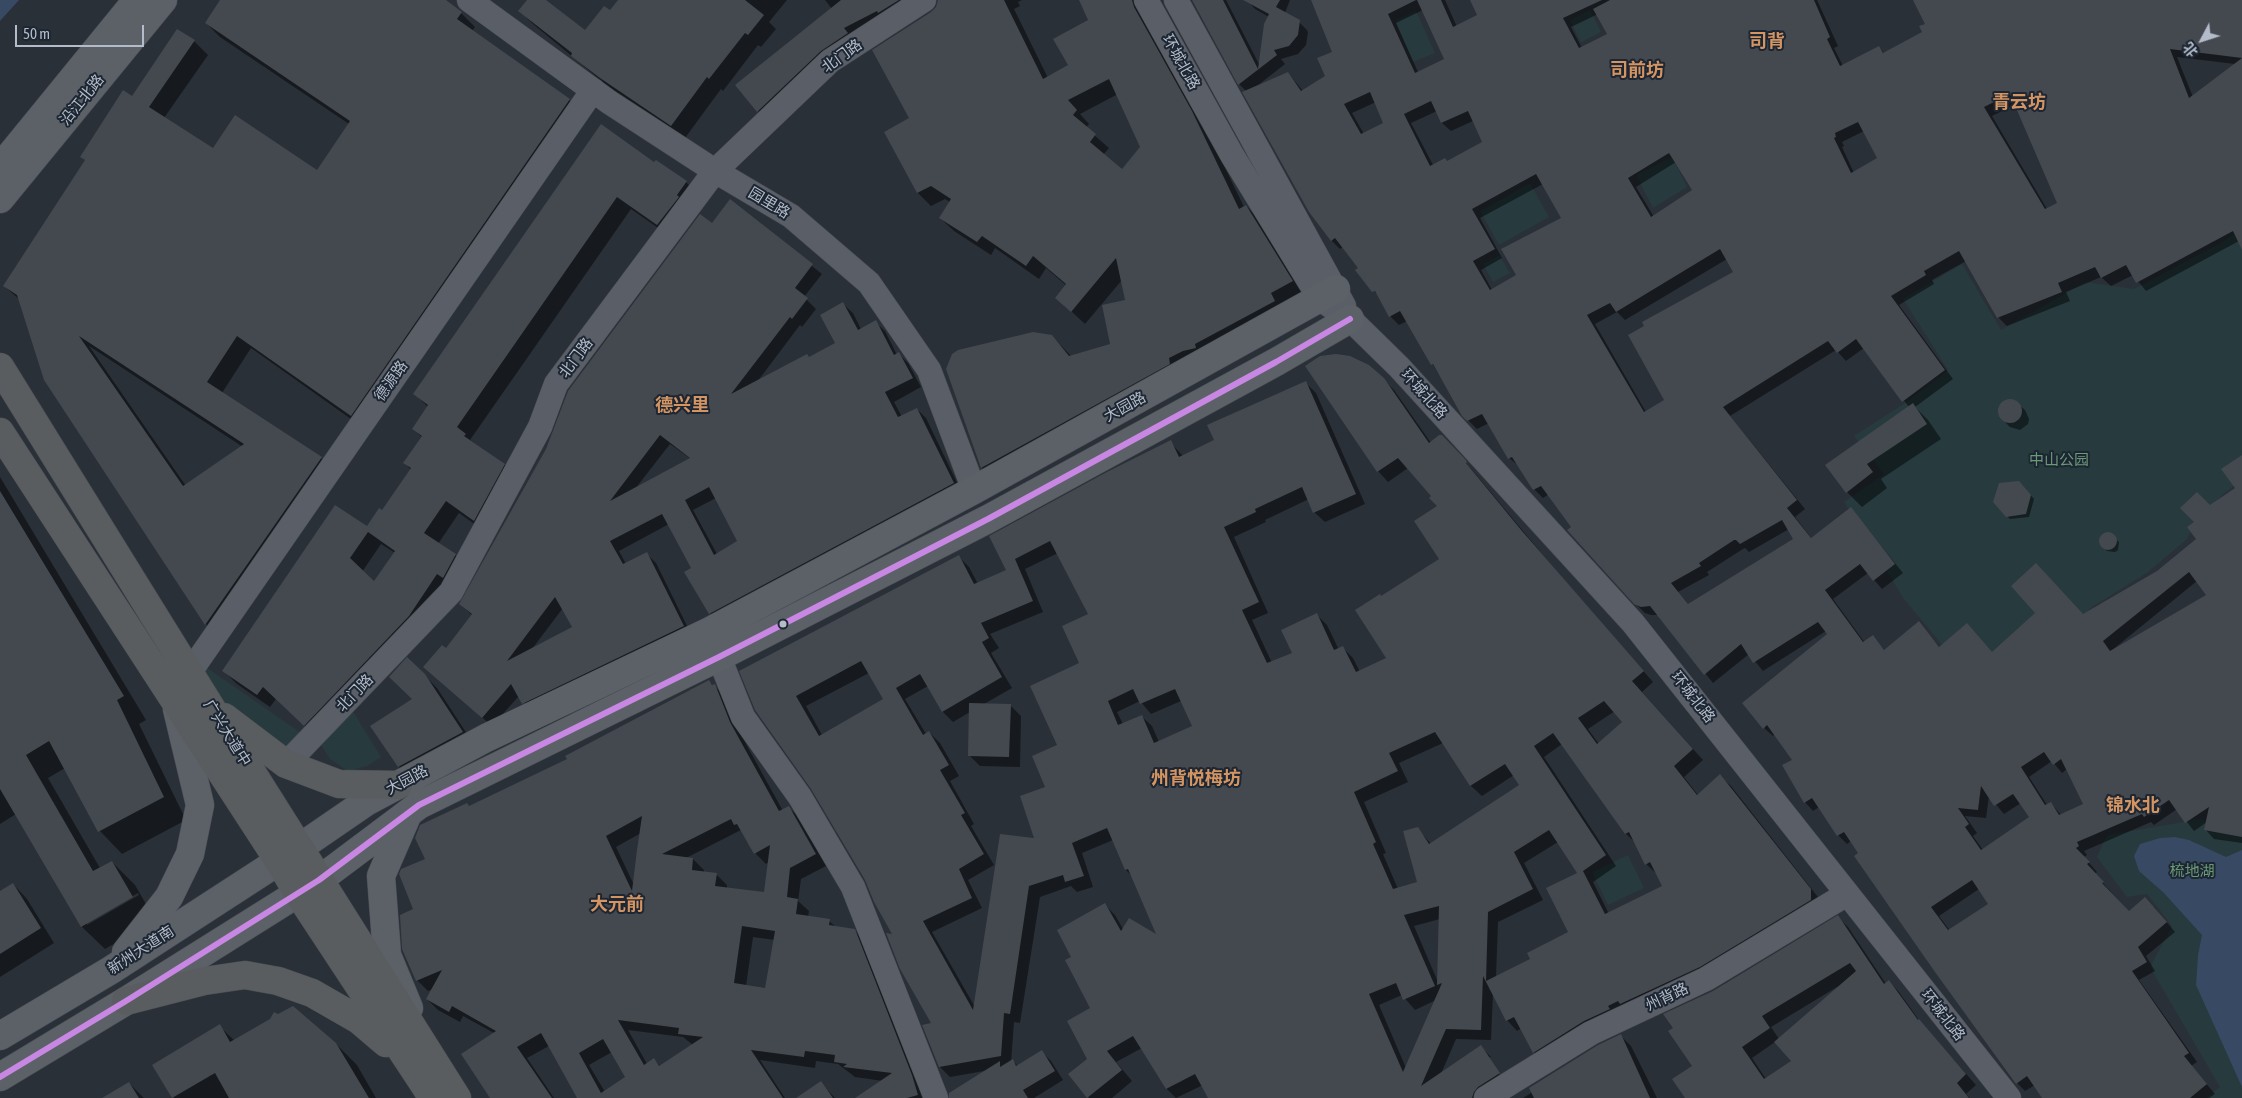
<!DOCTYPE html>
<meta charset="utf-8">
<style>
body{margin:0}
#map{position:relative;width:2242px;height:1098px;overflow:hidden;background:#2a3038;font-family:"Asap Condensed","Noto Sans SC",sans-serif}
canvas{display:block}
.north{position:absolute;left:2177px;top:15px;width:50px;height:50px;-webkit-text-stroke:4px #1d2633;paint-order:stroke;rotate:230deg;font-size:14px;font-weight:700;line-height:20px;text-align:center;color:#b4bcc9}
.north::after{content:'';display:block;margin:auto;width:18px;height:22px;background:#b4bcc9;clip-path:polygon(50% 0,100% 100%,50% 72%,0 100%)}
.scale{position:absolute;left:15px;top:25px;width:129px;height:22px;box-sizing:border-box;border:2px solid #b4bcc9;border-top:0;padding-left:6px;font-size:15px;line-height:18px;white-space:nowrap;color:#b4bcc9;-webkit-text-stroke:4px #1d2633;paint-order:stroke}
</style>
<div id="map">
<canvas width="2242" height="1098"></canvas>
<div class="north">北</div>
<div class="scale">50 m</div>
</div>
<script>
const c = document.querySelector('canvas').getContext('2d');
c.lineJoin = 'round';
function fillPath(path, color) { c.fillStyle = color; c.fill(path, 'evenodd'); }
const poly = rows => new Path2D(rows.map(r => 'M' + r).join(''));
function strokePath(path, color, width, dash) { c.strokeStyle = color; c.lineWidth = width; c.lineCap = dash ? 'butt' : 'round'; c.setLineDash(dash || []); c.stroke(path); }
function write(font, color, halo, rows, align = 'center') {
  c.font = font + ' "Asap Condensed","Noto Sans SC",sans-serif'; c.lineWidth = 4; c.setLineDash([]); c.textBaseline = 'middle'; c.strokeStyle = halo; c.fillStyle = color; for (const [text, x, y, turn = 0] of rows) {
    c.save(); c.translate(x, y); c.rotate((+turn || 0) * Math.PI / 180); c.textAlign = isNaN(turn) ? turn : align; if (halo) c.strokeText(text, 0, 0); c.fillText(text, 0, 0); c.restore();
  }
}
fillPath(poly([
 [1590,10,1601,32,1581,42,1570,20],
 [1416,11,1435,53,1413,62,1395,20],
 [1672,157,1687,187,1653,208,1636,175],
 [1530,183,1549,217,1499,245,1480,211],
 [2242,229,2242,480,2223,494,2193,527,2187,539,2148,572,2089,609,2083,624,1985,696,1904,599,1844,502,1884,474,1854,436,1905,403,1948,370,1903,299,1962,264,2001,330,2085,282,2134,289,2222,242],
 [1499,255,1510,273,1493,282,1483,264],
 [206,667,304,735,285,757,213,705,198,677],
 [344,711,354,713,381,757,367,766,348,771,330,759,321,745,322,732],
 [2201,819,2242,828,2242,1098,2206,1098,2220,1087,2150,967,2172,926,2147,894,2127,897,2097,857,2107,835],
 [1628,855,1644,888,1608,905,1592,872]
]), '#273a3e');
fillPath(poly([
 [0,0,19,0,0,21],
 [2175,837,2189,840,2226,857,2242,850,2242,1087,2196,985,2198,955,2202,935,2164,893,2139,871,2134,856,2140,844,2160,838]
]), '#384963');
fillPath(poly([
 [222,0,443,0,459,11,475,27,472,31,569,100,583,113,365,429,251,348,222,393,321,458,335,472,219,637,206,624,20,300,4,286,86,161,81,156,132,97,194,41,208,55,164,118,214,150,317,172,349,124,220,37,206,23],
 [89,346,243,447,186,486],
 [529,0,544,0,585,32,610,12,619,0,787,0,769,22,776,29,761,47,758,45,723,91,721,89,685,138,614,91,533,24,520,11],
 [825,0,934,0,892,26,771,124,758,111,832,9],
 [939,0,1022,0,1018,2,1020,6,1014,9,1048,78,1070,66,1090,21,1080,0,1144,0,1244,207,1246,206,1259,219,1305,294,995,481,982,468,947,369,1052,336,1071,356,1112,345,1127,301,1122,280,1085,324,1057,298,1067,286,1046,268,1039,279,995,248,991,255,954,231,940,218,950,202,945,199,931,206,918,193,886,132,910,119,933,12,937,7],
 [1118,94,1142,147,1122,171,1103,155,1109,148,1086,128,1089,124,1080,114],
 [1193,0,1226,0,1260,66,1269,17,1255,9,1247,0,1290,0,1285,13,1297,20,1306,29,1308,32,1306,45,1298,54,1281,59,1285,64,1257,86,1288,73,1303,91,1327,77,1334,53,1312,0,1445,0,1457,27,1479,16,1471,0,1817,0,1838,46,1834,48,1843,66,1879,47,1884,53,1924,33,1926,24,1914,0,2242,0,2242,247,2239,241,2146,291,2133,275,2111,286,2101,277,2066,292,2070,301,2007,326,1998,317,1966,261,1932,280,1934,284,1899,305,1953,379,1915,407,1928,420,1941,439,1881,479,1887,488,1862,507,1847,492,1827,465,1909,407,1864,348,1846,361,1836,350,1730,416,1805,509,1795,517,1812,539,1851,509,1903,573,1882,589,1868,573,1833,599,1865,643,1873,637,1885,651,1919,623,1940,648,1992,653,2083,616,2157,572,2198,540,2211,507,2236,488,2242,456,2242,843,2214,839,2206,830,2207,822,2194,831,2177,809,2154,825,2151,822,2084,851,2087,855,2084,857,2097,872,2095,874,2129,912,2154,907,2175,932,2146,956,2155,971,2139,980,2197,1062,2191,1066,2215,1094,2209,1098,2044,1098,2035,1085,2025,1091,2017,1083,1851,841,1847,844,1838,835,1819,807,1813,811,1805,802,1794,760,1775,734,1773,736,1764,728,1828,634,1826,631,1763,671,1749,654,1713,683,1658,615,1651,615,1645,613,1635,603,1549,494,1543,498,1534,489,1519,466,1509,458,1489,423,1477,429,1463,415,1407,321,1399,325,1390,316,1381,299,1357,270,1360,268,1343,247,1340,249,1331,240,1247,92,1239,84],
 [1423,10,1445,60,1418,72,1396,23],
 [1598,14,1608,34,1582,48,1571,27],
 [2177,57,2235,64,2193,97],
 [1376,102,1385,123,1364,134,1352,113],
 [2016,104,2059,204,2047,209,1992,116],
 [1437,111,1442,123,1451,131,1473,121,1483,143,1448,162,1433,165,1411,123],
 [1864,131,1878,159,1854,173,1842,147,1844,146,1842,142],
 [1676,162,1694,190,1654,217,1636,187],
 [1543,184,1563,218,1517,275,1492,290,1481,270,1502,258,1480,218],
 [1727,259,1734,273,1666,401,1646,412,1595,324,1617,312,1625,320],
 [1789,529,1795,539,1689,605,1678,592,1709,575,1707,572,1743,549,1745,548,1749,552],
 [2197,581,2208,596,2111,651],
 [2052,761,2062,773,2067,769,2085,805,2061,815,2051,803,2047,805,2029,777],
 [1989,796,2004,814,2021,803,2031,818,1983,850,1973,836,1977,833,1965,816,1986,818],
 [1979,889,1990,904,1950,931,1939,916],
 [601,126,655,163,686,182,699,195,671,237,631,209,470,440,504,464,517,478,487,533,459,513,438,544,455,555,468,568,317,738,276,699,270,707,237,684,224,671,383,511,411,470,405,463,422,437,413,429,428,407,415,394],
 [381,544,395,553,375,583,362,572],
 [730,201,822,274,804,297,816,309,802,327,800,325,757,382,837,344,843,304,853,313,861,329,875,322,885,331,897,355,899,354,908,363,921,387,894,402,902,417,917,409,926,418,962,493,719,623,710,613,692,568,669,524,619,551,626,564,646,553,656,563,692,636,532,712,519,696,492,726,434,676,446,650,473,616,460,604,712,224],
 [670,444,691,459,635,489],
 [716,498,739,542,717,554,693,510],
 [563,608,573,628,532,649],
 [1383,379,1394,390,1431,443,1453,447,1568,585,1653,682,1642,692,1703,760,1684,777,1698,795,1720,776,1731,786,1821,901,1544,1062,1534,1052,1522,1028,1517,1031,1507,1020,1493,993,1491,1040,1456,1039,1441,1074,1481,1047,1491,1057,1509,1084,1488,1098,1210,1098,1203,1085,1176,1098,1167,1089,1142,1048,1116,1062,1132,1081,1112,1098,1089,1098,1070,1074,1088,1059,1092,1009,1073,957,1105,905,1115,915,1123,929,1159,937,1132,876,1126,870,1113,840,1082,853,1093,887,1077,892,1071,886,1040,897,1020,1023,1014,1022,1011,1063,1013,1061,1018,1066,1042,1052,1051,1061,1063,1080,1034,1098,952,1098,990,1070,950,1077,940,1067,933,1024,894,935,866,879,812,788,756,710,959,557,969,567,978,584,1008,571,990,537,1170,442,1183,456,1216,441,1306,383,1316,393,1365,504,1325,522,1314,512,1309,499,1265,520,1266,522,1234,537,1268,613,1252,620,1272,663,1293,653,1317,615,1327,625,1339,650,1343,648,1353,658,1360,672,1388,658,1382,597,1441,559,1438,506,1433,496,1408,468,1388,482,1378,471],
 [1058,553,1089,615,1081,663,1047,788,1036,840,975,1007,932,932,982,908,968,880,994,865,971,826,974,824,950,781,959,776,940,743,929,732,926,734,905,699,928,686,943,712,953,722,970,712,969,755,980,766,1020,767,1021,716,1010,705,984,704,1012,688,991,653,999,648,990,634,1043,612,1025,569],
 [869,673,885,700,822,735,806,706],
 [1140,701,1151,714,1181,701,1194,727,1159,742,1152,726,1141,716,1123,724,1117,712],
 [1615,711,1624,722,1599,744,1588,729],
 [1443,743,1471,786,1482,796,1514,775,1521,786,1431,844,1417,828,1418,883,1398,889,1383,854,1386,853,1364,802,1408,782,1399,763],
 [1562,744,1626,834,1637,844,1646,864,1657,874,1663,886,1609,914,1593,882,1616,866,1544,757],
 [1558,842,1579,873,1569,932,1532,959,1496,977,1498,922,1543,900,1524,863],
 [1440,919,1438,982,1414,926],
 [1402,995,1415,1010,1436,1000,1406,1068,1379,1005],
 [1487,1057,1491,1057,1505,1078,1502,1079],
 [2013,400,2025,410,2029,419,2028,424,2020,430,2010,427,2003,420,1999,411,2003,402],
 [0,477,146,720,139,724,186,820,122,854,100,831,65,768,48,778,100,868,112,862,135,885,155,920,105,949,82,927,16,814,0,824],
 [138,893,139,895,87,925,87,922],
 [2022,485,2034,499,2029,517,2010,519,2007,516],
 [2105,533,2109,533,2119,542,2118,550,2115,552,2107,551,2101,544,2100,540],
 [424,675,437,688,475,746,411,780,399,767,414,699],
 [708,681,726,696,741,735,783,811,789,808,800,818,826,866,801,879,798,901,809,911,808,917,829,921,836,927,854,930,865,941,926,1098,857,1098,883,1081,855,1077,838,1064,816,1061,815,1068,760,1060,785,1098,579,1098,549,1046,527,1058,554,1098,492,1098,494,1033,463,1016,460,1022,438,1010,427,999,433,989,428,991,417,980,415,909,427,860,470,807,569,760],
 [741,830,755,853,766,864,769,862,765,894,727,889,727,885,716,874,704,873,704,870,693,859,686,858],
 [641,833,634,885,616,847],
 [753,937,775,940,766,989,746,986],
 [628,1030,683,1037,693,1045,660,1066,654,1060,647,1064],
 [612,1052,627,1078,605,1092,589,1065],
 [13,884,27,899,54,943,0,977,0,892],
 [1838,917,1848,927,1886,984,1889,981,1899,992,1921,1023,1976,1085,1966,1094,1970,1098,1686,1098,1714,992],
 [1837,987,1838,988,1779,1039,1771,1027],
 [1775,1042,1793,1061,1766,1079,1752,1058],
 [219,1026,235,1041,336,1044,357,1065,376,1098,174,1098,154,1065],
 [1621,1036,1631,1046,1657,1098,1523,1098],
 [129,1083,144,1098,104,1098],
 [821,1083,835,1098,798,1098]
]), '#0007');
fillPath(poly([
 [220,0,446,0,462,12,457,19,570,99,351,416,237,336,207,382,322,457,205,625,44,380,17,295,3,286,85,160,80,157,123,90,132,96,177,29,195,40,149,107,213,148,235,115,317,170,350,121,205,23],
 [79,336,244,444,183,486],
 [527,0,546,0,585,30,604,6,610,10,618,0,745,0,764,15,748,35,745,33,709,79,707,77,671,126,600,78,571,56,572,53,518,11],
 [841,0,899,0,878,13,877,11,844,28,848,33,821,51,757,112,735,85],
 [938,0,1004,0,1043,79,1068,65,1053,39,1088,20,1079,0,1132,0,1134,7,1192,111,1239,209,1246,205,1293,281,1271,293,1275,301,1195,344,1196,348,1183,351,1169,358,1170,364,981,468,946,369,952,354,958,350,1033,332,1052,335,1069,356,1110,344,1102,305,1125,300,1116,258,1071,312,1055,298,1066,284,1033,256,1026,266,982,236,977,242,939,218,951,199,931,186,917,193,884,132,909,118,872,50,931,12,936,7],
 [1109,79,1140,147,1122,169,1090,142,1096,134,1073,115,1077,110,1068,100],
 [1192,0,1223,0,1258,69,1264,24,1269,14,1243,0,1280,0,1276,7,1300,20,1298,35,1289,46,1274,50,1277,55,1238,85],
 [1311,0,1416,0,1388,14,1415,73,1444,59,1417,0,1441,0,1453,27,1477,15,1470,0,1602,0,1563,18,1579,48,1607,34,1593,9,1610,0,1814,0,1830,37,1827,39,1840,66,1879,46,1883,53,1922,32,1919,26,1925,24,1913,0,2242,0,2242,250,2233,231,2136,283,2126,265,2101,278,2095,267,2058,283,2062,292,1997,318,1959,251,1924,271,1926,275,1891,296,1945,370,1902,402,1856,339,1837,353,1828,341,1723,407,1797,500,1787,508,1811,538,1851,507,1895,564,1873,581,1860,564,1825,590,1863,642,1873,635,1884,650,1919,621,1939,647,1967,623,1992,652,2035,613,2011,586,2036,563,2083,614,2157,571,2196,539,2187,527,2194,522,2180,508,2197,492,2210,505,2235,488,2221,469,2242,455,2242,837,2204,830,2209,807,2185,823,2169,800,2144,817,2142,814,2077,842,2079,846,2076,848,2090,862,2087,864,2104,882,2102,883,2129,911,2145,897,2167,922,2138,947,2147,962,2132,971,2189,1053,2184,1056,2207,1084,2190,1098,2042,1098,2027,1076,2016,1084,1935,972,1854,856,1858,853,1844,832,1837,836,1812,798,1804,803,1782,765,1792,760,1767,725,1763,729,1742,703,1827,634,1818,622,1753,663,1741,644,1704,675,1650,606,1641,607,1634,604,1567,530,1571,527,1541,486,1533,490,1512,457,1508,459,1482,414,1467,421,1462,416,1433,364,1431,365,1400,311,1389,317,1375,291,1372,292,1355,270,1358,268,1335,238,1331,241,1309,212,1242,92,1288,72,1301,91,1325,76,1317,58,1332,52],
 [2170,49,2242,58,2189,98],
 [1370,92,1383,123,1361,134,1344,104],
 [2010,94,2057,203,2045,209,1984,107],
 [1431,101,1441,123,1468,111,1482,142,1447,161,1445,158,1430,166,1404,114],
 [1858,122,1877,158,1851,173,1834,138,1836,137,1835,133],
 [1669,153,1692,190,1651,217,1628,178],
 [1536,174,1561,218,1501,249,1516,275,1490,290,1473,261,1495,249,1472,209],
 [1720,249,1733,272,1642,322,1644,326,1628,335,1664,400,1644,412,1587,315,1610,303,1616,312],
 [1782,520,1793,539,1688,604,1671,583,1701,566,1699,563,1734,540,1736,540,1740,544],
 [2189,572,2206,595,2110,651,2103,641],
 [2044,752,2053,765,2061,759,2083,804,2059,815,2051,802,2045,805,2021,767],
 [1981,786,1994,806,2013,794,2029,817,1981,850,1965,827,1969,824,1958,808,1978,810],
 [1972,880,1988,904,1948,930,1931,907],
 [601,124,654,162,656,160,687,181,677,195,679,197,657,225,617,197,457,427,466,434,464,436,505,464,474,521,446,501,424,533,456,554,443,578,437,574,409,616,304,726,263,687,257,695,222,671,335,505,367,526,379,508,382,510,411,468,403,463,422,436,412,429,428,405,413,394],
 [368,532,395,551,374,581,350,558],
 [730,199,813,264,795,288,808,298,792,319,790,317,731,394,807,354,809,357,835,343,820,315,843,302,858,330,876,320,894,355,899,352,913,378,885,392,898,417,917,408,954,483,709,614,684,572,691,568,662,514,610,541,623,564,647,552,684,626,522,704,511,684,482,718,423,667,442,645,446,648,472,614,459,604,546,449,568,391,700,214,712,223],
 [660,435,690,458,610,501],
 [709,487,737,541,714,555,685,500],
 [555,597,572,627,507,661],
 [1336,354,1350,356,1369,365,1384,378,1429,443,1439,435,1442,435,1465,459,1467,462,1466,463,1522,531,1644,671,1632,681,1693,749,1674,766,1697,795,1720,774,1811,889,1811,900,1700,967,1620,1004,1618,1001,1608,1006,1610,1009,1584,1021,1533,1053,1514,1017,1506,1021,1483,976,1481,1030,1446,1029,1421,1086,1481,1045,1500,1073,1478,1087,1474,1092,1472,1098,1208,1098,1195,1074,1166,1089,1133,1036,1107,1051,1122,1070,1087,1098,1068,1074,1087,1059,1067,1021,1090,1008,1065,960,1071,957,1057,930,1105,903,1121,931,1129,918,1156,934,1128,869,1125,870,1107,828,1072,843,1084,876,1065,882,1063,875,1029,886,1010,1014,1004,1013,1001,1056,939,1067,922,1025,931,1023,900,969,886,933,892,934,874,902,865,880,811,789,755,710,739,671,959,555,974,584,1006,570,989,536,1105,473,1171,440,1179,457,1214,440,1207,425,1306,381,1356,494,1313,513,1302,487,1255,509,1256,512,1224,527,1259,602,1242,610,1267,663,1292,653,1281,630,1317,613,1334,650,1343,646,1356,672,1386,658,1355,610,1380,594,1381,596,1439,559,1414,521,1437,506,1429,498,1431,496,1398,458,1377,472,1305,366,1320,356],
 [1050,541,1088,614,1062,626,1079,663,1030,686,1057,745,1032,756,1045,787,1020,796,1034,838,1000,834,973,1010,923,921,972,898,959,869,984,854,961,815,965,813,940,770,949,765,929,731,923,735,896,688,920,674,942,712,1002,677,982,642,989,638,981,623,1033,601,1015,559],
 [861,661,883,699,819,736,796,696],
 [1133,689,1140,704,1175,689,1192,726,1154,743,1142,715,1118,725,1108,701],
 [1604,701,1622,722,1597,744,1578,718],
 [1435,732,1470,786,1505,764,1519,785,1429,844,1418,827,1403,831,1417,882,1393,889,1373,844,1376,842,1354,792,1398,771,1389,753],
 [1553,733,1625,834,1629,832,1645,865,1650,862,1662,886,1605,914,1583,871,1606,855,1534,746],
 [1549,830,1577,873,1546,888,1568,932,1527,953,1530,959,1486,981,1488,912,1533,889,1514,852],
 [1439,906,1437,985,1442,983,1403,1072,1369,994,1396,983,1403,1000,1435,986,1404,915],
 '1998 411a12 12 0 1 1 24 0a12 12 0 1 1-24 0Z',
 [1913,403,1927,424,1867,464,1873,472,1846,493,1825,465],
 [2019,481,2031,495,2026,514,2006,517,1993,502,1999,483],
 [0,491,124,696,117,700,164,797,98,832,49,741,26,755,93,871,112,861,133,897,81,927,0,789],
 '2099 541a9 9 0 1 1 18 0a9 9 0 1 1-18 0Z',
 [407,657,425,674,463,732,398,767,370,726,412,699,389,677],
 [709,680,712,685,715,684,730,722,779,811,789,806,816,854,790,868,787,897,798,899,796,914,830,919,829,925,855,929,912,1075,918,1095,907,1098,855,1098,892,1073,843,1067,847,1064,834,1062,835,1055,805,1051,804,1057,751,1050,783,1098,577,1098,541,1033,517,1047,552,1098,490,1098,461,1054,496,1031,452,1006,449,1012,426,999,442,970,416,981,402,949,400,915,413,909,399,874,401,869,425,859,415,838,420,825,467,803,469,806,567,759,565,756],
 [642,816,637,850,632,891,606,836],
 [731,819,734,825,737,824,754,854,770,845,764,892,715,886,717,873,692,870,693,858,662,854],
 [742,926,775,931,765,988,734,983],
 [618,1020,679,1028,678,1034,703,1037,659,1066,654,1058,644,1065],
 [603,1039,625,1077,601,1093,579,1053],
 [969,703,1011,704,1009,757,968,756],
 [13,883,41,928,0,954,0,891],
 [1838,915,1884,984,1889,980,1918,1020,1919,1019,1966,1074,1957,1083,1969,1098,1685,1098,1672,1079,1692,1066,1668,1031,1673,1028,1663,1014,1713,991],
 [1850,963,1856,971,1774,1042,1791,1061,1764,1079,1742,1047,1770,1028,1762,1016],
 [293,1006,336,1043,369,1098,229,1098,215,1073,172,1098,152,1065,220,1024,230,1042,270,1019,274,1012,278,1014],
 [1621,1034,1650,1098,1534,1098,1529,1088,1598,1045],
 [1042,1050,1055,1071,1023,1090,1028,1098,949,1098,949,1093,1000,1061,1000,1067,1013,1059,1016,1066],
 [821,1081,833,1098,796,1098],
 [129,1082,139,1098,102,1098]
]), '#444950');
const minor = poly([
 [469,0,609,102,715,171,791,216,869,283,929,370,974,490],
 [1146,0,1232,155,1320,299,1350,319,1399,367,1633,623,2009,1098],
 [1176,0,1344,306],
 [719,657,743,717,800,797,853,887,936,1098],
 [190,672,593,90],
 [286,764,451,592,540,427,556,384,715,171,830,61,924,0],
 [1486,1098,1591,1033,1706,979,1847,894]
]);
const major = poly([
 [0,168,137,0],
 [0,199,163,0],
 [407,816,381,876,387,955,409,1008],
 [126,952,169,897,190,854,200,805,177,709],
 [0,1036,111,970,299,848,366,802,486,738,708,632,974,490,1336,289],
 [0,1077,126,1001,319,880,419,805,719,657,988,519,1276,362,1350,319]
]);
const highway = poly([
 [0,367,210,706,457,1098],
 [0,432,279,861,298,893,433,1098],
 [224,717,286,764,339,784,398,785],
 [126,1001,204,981,245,975,278,981,312,993,359,1020,386,1043]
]);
strokePath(minor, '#484c53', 25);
strokePath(major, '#484c55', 29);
strokePath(highway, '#474c53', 29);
strokePath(minor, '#5a5e66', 24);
strokePath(major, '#5c6168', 28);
strokePath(highway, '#5a5d60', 28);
strokePath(poly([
 [0,1077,126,1001,319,880,419,805,719,657,988,519,1276,362,1350,319]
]), '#c787e3', 6);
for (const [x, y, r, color] of [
 [783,624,4.5,"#b4bcc9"]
]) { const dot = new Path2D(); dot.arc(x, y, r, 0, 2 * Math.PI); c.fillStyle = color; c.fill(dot); strokePath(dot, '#1d2633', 2); }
write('15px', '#b4bcc9', '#1d2633', [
 ["北门路",842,56,-36],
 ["环城北路",1181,62,61],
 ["沿江北路",82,100,-51],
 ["园里路",769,203,31],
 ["北门路",576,358,-53],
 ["德源路",391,381,-55],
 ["环城北路",1424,394,48],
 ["大园路",1125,407,-29],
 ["北门路",355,693,-46],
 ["环城北路",1693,697,52],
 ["广兴大道中",227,733,58],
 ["大园路",407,780,-28],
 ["新州大道南",141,950,-33],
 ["州背路",1667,997,-25],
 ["环城北路",1943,1015,52]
]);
write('15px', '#6b9a76', '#1d2633', [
 ["中山公园",2059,460],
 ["梳地湖",2192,871]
]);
write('bold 18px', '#d59563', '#1d2633', [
 ["司背",1767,41],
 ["司前坊",1637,70],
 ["青云坊",2019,102],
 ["德兴里",682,405],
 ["州背悦梅坊",1196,778],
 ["锦水北",2133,805],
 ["大元前",617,904]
]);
</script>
